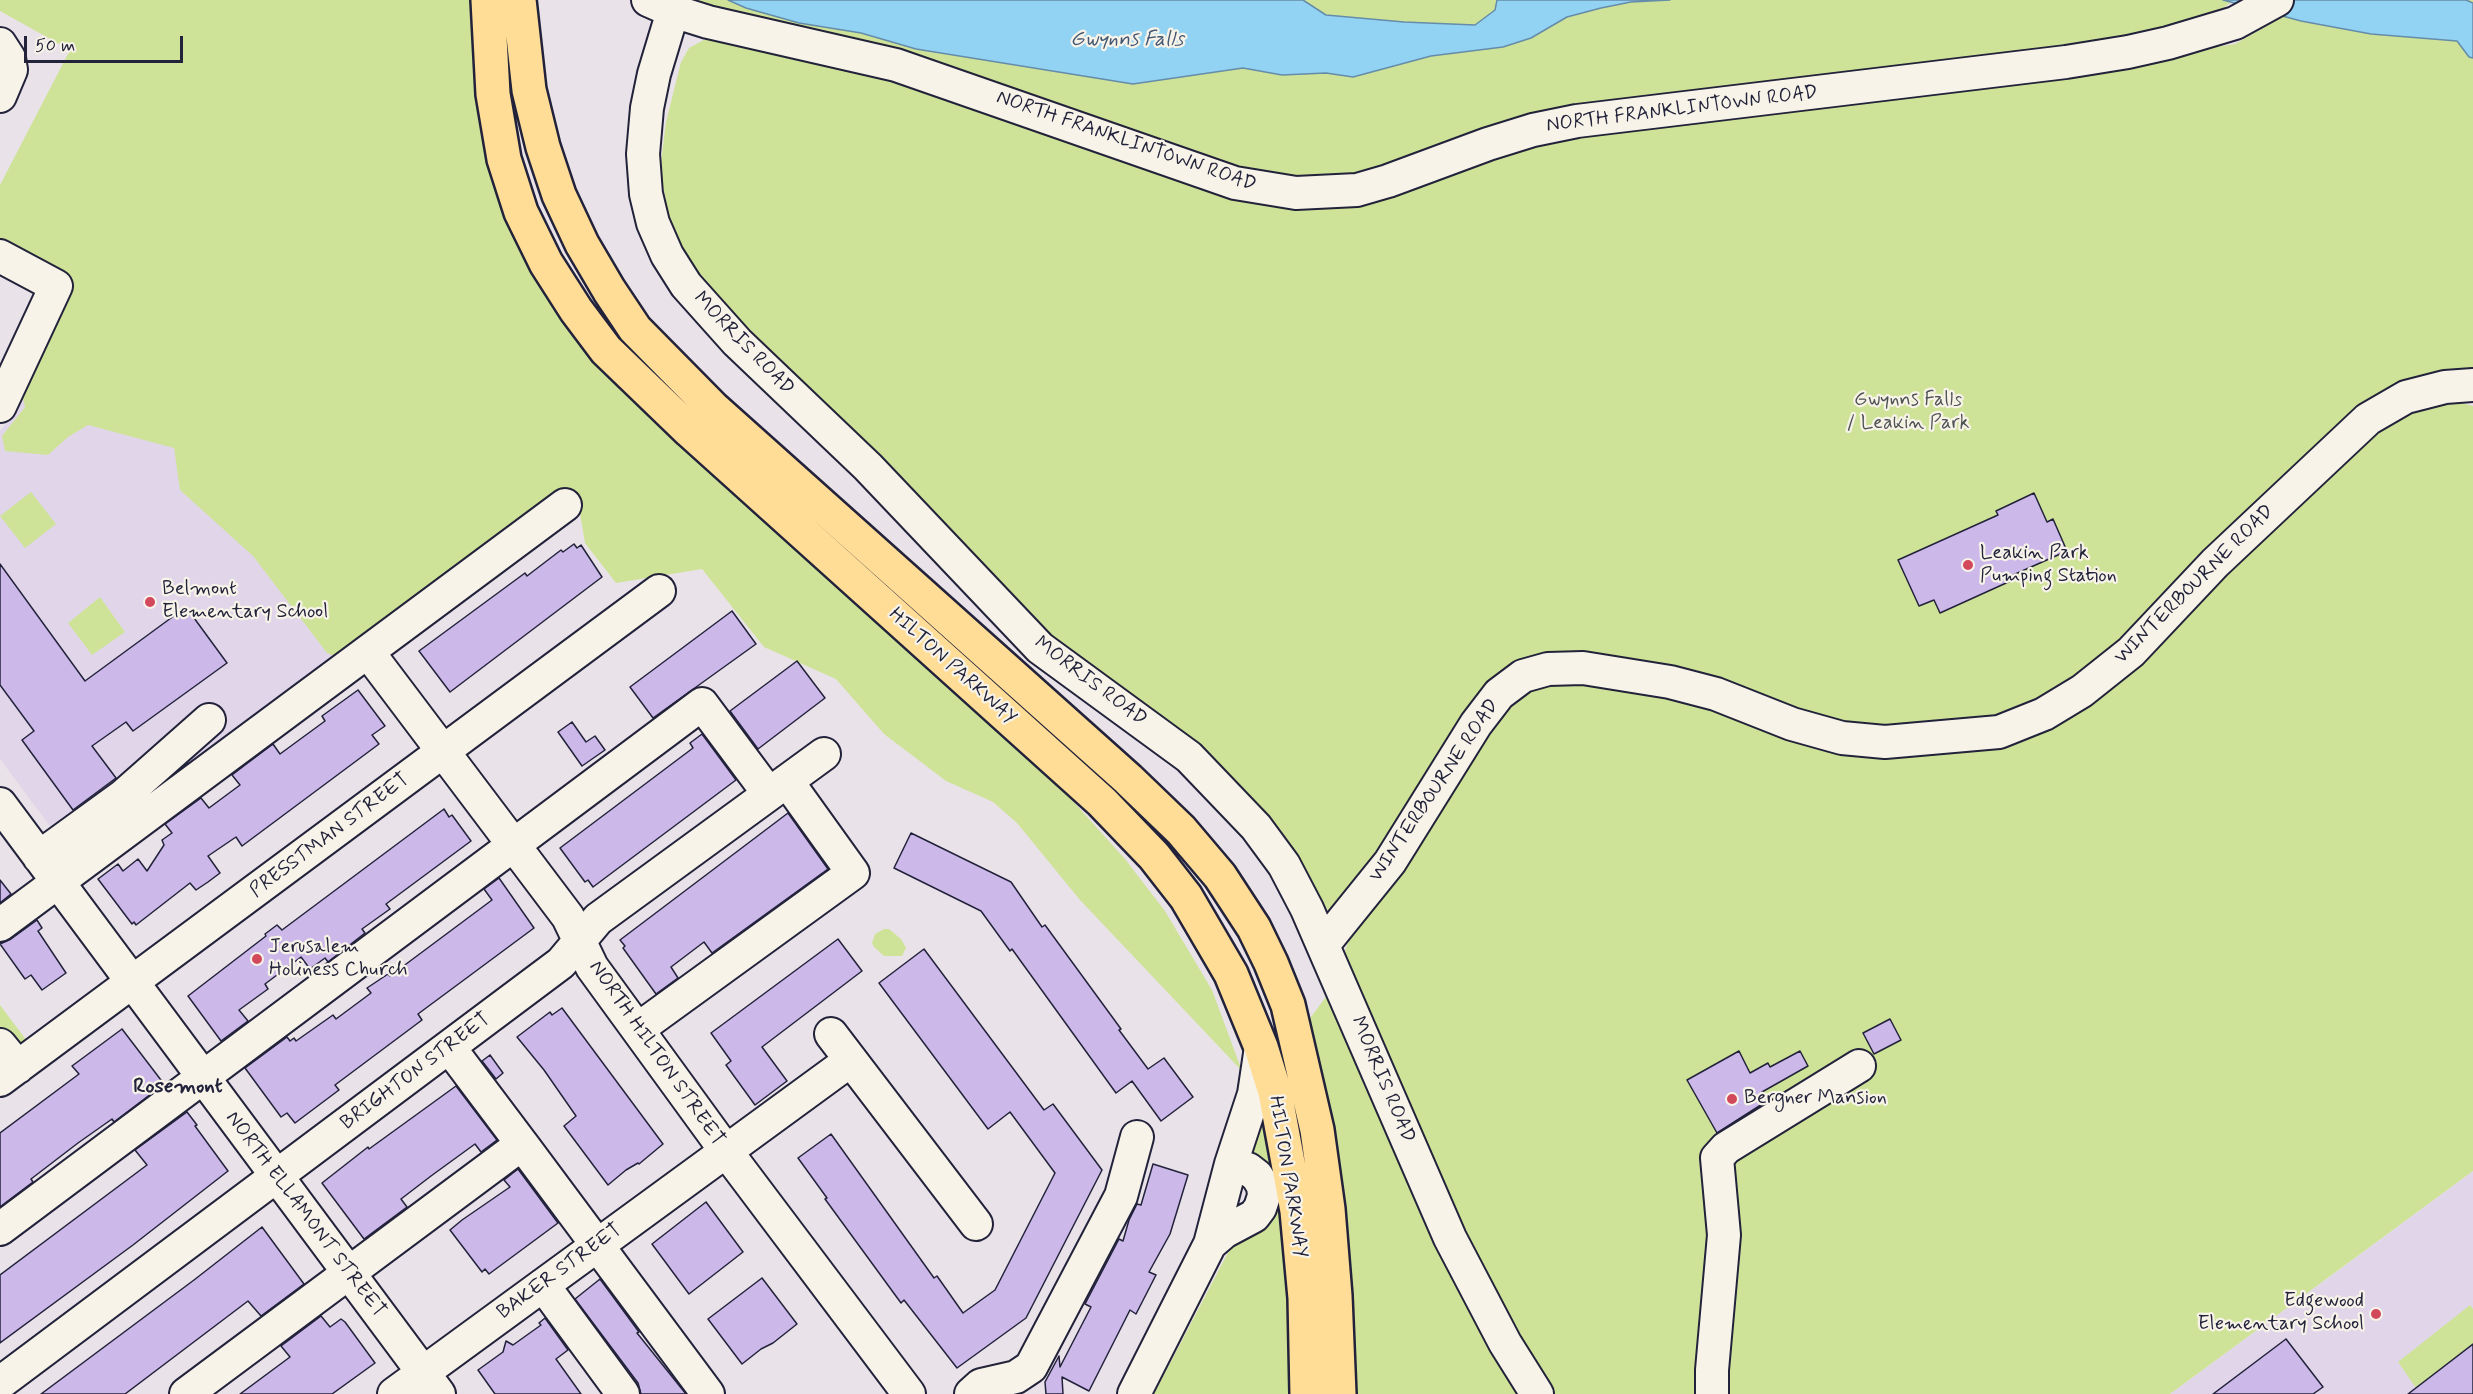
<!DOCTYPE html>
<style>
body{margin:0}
#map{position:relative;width:2473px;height:1394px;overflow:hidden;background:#eae2e9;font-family:Mynerve,sans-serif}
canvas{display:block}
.scale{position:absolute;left:24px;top:36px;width:159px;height:27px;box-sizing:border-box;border:3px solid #22223b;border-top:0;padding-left:8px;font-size:18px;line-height:21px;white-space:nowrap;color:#22223b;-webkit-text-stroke:4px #f7f3e8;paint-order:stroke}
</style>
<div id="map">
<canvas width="2473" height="1394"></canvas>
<div class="scale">50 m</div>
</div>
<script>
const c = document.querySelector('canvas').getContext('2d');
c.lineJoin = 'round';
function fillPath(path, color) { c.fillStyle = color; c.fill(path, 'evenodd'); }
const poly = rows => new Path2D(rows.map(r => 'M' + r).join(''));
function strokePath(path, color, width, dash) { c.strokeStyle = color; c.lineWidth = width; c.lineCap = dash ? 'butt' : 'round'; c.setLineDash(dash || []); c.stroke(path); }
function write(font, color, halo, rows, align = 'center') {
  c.font = font + ' Mynerve,sans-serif'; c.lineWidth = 4.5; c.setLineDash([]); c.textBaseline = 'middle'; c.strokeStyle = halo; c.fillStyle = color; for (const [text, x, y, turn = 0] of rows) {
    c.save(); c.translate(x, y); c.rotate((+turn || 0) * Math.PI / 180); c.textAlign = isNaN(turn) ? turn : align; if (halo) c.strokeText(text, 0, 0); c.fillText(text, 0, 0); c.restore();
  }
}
fillPath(poly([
 [69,281,261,540,340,663,75,860,0,759,0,431,19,410,16,394],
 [2473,1171,2473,1394,2170,1394,2388,1234]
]), '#e1d6e9');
fillPath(poly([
 [0,0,473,0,518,238,1035,759,1125,859,1165,911,1212,990,1242,1071,1080,900,1017,823,993,802,946,781,884,734,836,679,764,647,702,569,616,583,585,543,577,496,347,661,327,653,253,556,180,490,174,448,88,425,68,437,48,455,5,451,2,436,25,407,21,391,67,296,0,246,0,185,70,50,0,11],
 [678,0,2234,0,2218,12,2117,46,1563,118,1371,179,1236,176],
 [2312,0,2473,0,2473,382,2388,404,2116,660,2016,720,1874,735,1528,665,1372,874,1330,913,1267,822,1043,633,728,318,691,270,671,228,660,170,666,122,681,62,689,48,711,36,867,68,1314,203,1572,132,2073,70,2235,44],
 [2453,401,2473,406,2473,1171,2170,1394,1352,1394,1308,1021,1349,966,1345,951,1350,935,1494,715,1548,678,1685,692,1870,754,1938,753,2014,741,2382,423],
 [31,492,56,524,25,548,0,516],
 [100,597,125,632,92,655,68,623],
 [884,929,889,929,901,939,906,948,902,956,884,956,874,947,872,943,875,934],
 [0,1005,30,1045,0,1067],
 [1264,1110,1290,1260,1296,1394,1154,1394,1233,1243,1266,1222,1247,1157],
 [2470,1305,2473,1309,2473,1344,2416,1388,2398,1362]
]), '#cfe398');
const water = poly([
 [728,0,1303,0,1326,15,1404,22,1475,25,1495,10,1497,0,1670,0,1631,2,1601,8,1567,17,1531,38,1503,47,1431,56,1353,77,1326,73,1282,75,1243,68,1133,84,916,49,861,33,799,23,746,8,728,0],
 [2223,0,2466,0,2473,3,2473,58,2469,57,2457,41,2371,34,2301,21,2223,0]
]);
fillPath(water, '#92d2f3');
strokePath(water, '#658ca9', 1.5);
const building = poly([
 [2034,493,2047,522,2053,519,2067,551,2013,575,2015,579,1940,613,1934,600,1919,606,1898,560,1998,515,1996,511,2034,493],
 [574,544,577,548,581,545,602,577,450,692,419,651,525,573,527,576,561,550,563,552,574,544],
 [0,564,85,681,186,607,227,663,133,731,126,722,92,746,116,778,73,810,22,740,34,731,0,685,0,564],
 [732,611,756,644,653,718,630,687,732,611],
 [797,661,825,698,758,749,730,711,797,661],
 [358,690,385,726,372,735,379,744,242,846,236,837,208,856,220,873,208,882,196,890,190,883,136,925,134,922,132,924,98,879,118,864,123,871,138,859,147,871,164,845,162,840,172,833,165,824,201,798,209,808,240,785,232,775,245,765,273,744,280,754,325,721,322,716,358,690],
 [572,722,586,742,595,736,605,750,582,766,558,732,572,722],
 [702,734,736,780,593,887,588,880,585,882,560,848,693,748,690,743,702,734],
 [444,809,449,817,452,815,471,841,386,904,390,909,362,929,365,933,328,962,325,958,310,969,301,957,265,984,268,989,239,1010,248,1021,221,1041,188,996,266,936,265,934,277,925,282,930,444,809],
 [788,813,828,869,712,953,704,942,671,967,678,978,656,994,623,948,625,946,620,940,788,813],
 [911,833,1011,882,1042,927,1045,925,1121,1029,1119,1030,1148,1069,1164,1058,1193,1097,1161,1121,1132,1081,1116,1093,1012,949,1010,951,981,911,894,868,911,833],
 [499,878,534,928,418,1014,422,1020,335,1085,339,1090,295,1123,287,1113,281,1117,245,1068,287,1037,290,1041,294,1038,296,1041,333,1015,336,1019,371,993,367,988,388,974,390,976,492,900,484,889,499,878],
 [0,880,11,894,0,903,0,880],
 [37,920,42,928,38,931,66,973,42,990,31,975,25,979,0,944,11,939,37,920],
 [838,939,862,971,762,1047,787,1081,755,1105,726,1065,731,1061,711,1033,838,939],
 [924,949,1044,1110,1053,1104,1102,1170,1026,1318,957,1368,904,1300,901,1303,825,1199,827,1198,798,1158,831,1134,934,1278,937,1276,963,1313,995,1290,1055,1173,1010,1112,988,1129,879,983,924,949],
 [562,1008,663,1144,639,1164,638,1163,626,1170,608,1185,564,1126,576,1116,544,1070,517,1037,550,1012,552,1015,562,1008],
 [1890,1019,1901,1040,1874,1054,1863,1033,1890,1019],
 [122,1029,164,1084,114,1122,112,1119,78,1143,31,1179,33,1182,0,1207,0,1133,79,1074,72,1066,122,1029],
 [1739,1051,1750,1073,1768,1063,1770,1067,1800,1051,1808,1066,1762,1092,1767,1101,1717,1133,1687,1080,1739,1051],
 [490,1055,503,1073,496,1079,482,1061,490,1055],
 [456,1086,497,1140,481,1152,475,1144,431,1176,401,1199,407,1207,364,1239,322,1183,368,1147,369,1149,456,1086],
 [187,1112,197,1125,195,1126,228,1171,133,1245,0,1343,0,1275,147,1165,135,1150,187,1112],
 [1153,1164,1188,1175,1170,1234,1149,1272,1156,1275,1136,1314,1130,1310,1089,1391,1062,1377,1063,1394,1046,1394,1045,1382,1059,1356,1060,1367,1091,1307,1085,1304,1119,1239,1123,1241,1129,1220,1137,1204,1141,1205,1153,1164],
 [518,1169,558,1223,489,1274,485,1269,482,1272,450,1230,462,1220,510,1187,504,1180,518,1169],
 [706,1202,743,1252,689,1294,652,1244,706,1202],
 [262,1227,304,1284,261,1316,248,1301,125,1394,41,1394,194,1280,262,1227],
 [762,1278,797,1324,773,1343,761,1349,742,1364,708,1319,762,1278],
 [600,1279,639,1332,637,1333,686,1394,641,1394,638,1383,575,1299,600,1279],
 [321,1316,330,1327,341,1319,345,1322,375,1363,332,1394,240,1394,290,1357,281,1346,321,1316],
 [545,1318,568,1350,556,1359,581,1394,495,1394,478,1370,503,1352,506,1341,513,1345,541,1325,539,1323,545,1318],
 [2286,1339,2323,1387,2313,1394,2213,1394,2286,1339],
 [2473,1344,2473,1394,2408,1394,2473,1344]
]);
fillPath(building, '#ccb9ea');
strokePath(building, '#22223b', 1.5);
const minor = poly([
 [648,0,673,11,708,22,896,65,1235,183,1296,193,1357,190,1388,181,1488,144,1533,130,1577,121,2066,62,2128,52,2168,43,2235,23,2277,0],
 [673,11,654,74,647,108,643,154,646,194,653,223,667,255,686,285,737,342,868,467,1040,648,1189,757,1256,827,1284,865,1307,909,1450,1238,1505,1343,1537,1394],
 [0,44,9,58,11,70,0,96],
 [0,256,56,286,0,406],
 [368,652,568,917,592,967,726,1151,909,1394],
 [0,804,439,1394],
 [39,857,123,796,209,720],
 [0,925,565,505],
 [1323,945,1390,862,1476,724,1499,694,1523,676,1548,669,1583,668,1670,682,1716,694,1792,724,1842,738,1885,742,1999,732,2044,714,2082,691,2131,652,2215,563,2368,419,2406,397,2445,387,2473,385],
 [638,1029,853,873,787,781],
 [831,1034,976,1224],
 [0,1045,18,1067],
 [0,1080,659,591],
 [522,1144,708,1394],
 [0,1229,702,704,769,794],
 [1210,1244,1224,1232,1254,1216,1260,1208,1264,1196,1263,1186,1257,1176,1248,1169,1231,1164],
 [543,1285,623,1394],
 [0,1383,561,963,598,919,824,754],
 [186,1394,522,1144,449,1047],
 [394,1394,851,1060],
 [971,1394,981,1385,1016,1377,1031,1367,1121,1196,1137,1137],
 [1134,1394,1210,1244,1231,1164,1254,1094,1261,1047],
 [1712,1394,1712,1370,1724,1235,1717,1158,1726,1148,1859,1066]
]);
const major = poly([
 [488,0,493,94,504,159,521,212,546,263,576,310,606,350,690,431,1102,802,1154,856,1186,897,1231,974,1261,1047,1275,1092,1297,1211,1305,1298,1307,1394],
 [519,0,529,90,543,147,559,195,582,244,609,290,635,329,714,409,1128,779,1181,830,1220,876,1254,928,1271,963,1288,1005,1317,1130,1328,1209,1335,1296,1339,1394]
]);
strokePath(minor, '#22223b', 36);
strokePath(major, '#22223b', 38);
strokePath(minor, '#f7f3e8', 32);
strokePath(major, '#ffdd96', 33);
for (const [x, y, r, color] of [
 [1968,565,6,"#d1495b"],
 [150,602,6,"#d1495b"],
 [257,959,6,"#d1495b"],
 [1732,1099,6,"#d1495b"],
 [2376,1314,6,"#d1495b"]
]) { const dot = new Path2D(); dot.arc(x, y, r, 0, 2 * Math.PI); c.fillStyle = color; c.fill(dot); strokePath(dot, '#f7f3e8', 2); }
write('20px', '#22223b', '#f7f3e8', [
 ["NORTH FRANKLINTOWN ROAD",1682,110,-7],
 ["NORTH FRANKLINTOWN ROAD",1126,142,19],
 ["MORRIS ROAD",743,344,46],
 ["WINTERBOURNE ROAD",2195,585,-45],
 ["HILTON PARKWAY",952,667,42],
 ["MORRIS ROAD",1090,682,37],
 ["WINTERBOURNE ROAD",1435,791,-56],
 ["PRESSTMAN STREET",330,836,-37],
 ["NORTH HILTON STREET",656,1054,55],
 ["BRIGHTON STREET",416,1072,-37],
 ["MORRIS ROAD",1382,1080,67],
 ["HILTON PARKWAY",1287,1177,81],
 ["NORTH ELLAMONT STREET",305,1215,53],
 ["BAKER STREET",560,1272,-36]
]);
write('20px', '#4d5252', '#f7f3e8', [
 ["Gwynns Falls",1908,401],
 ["/ Leakin Park",1908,424]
]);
write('20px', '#22223b', '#f7f3e8', [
 ["Leakin Park",1980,554],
 ["Pumping Station",1980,577],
 ["Belmont",162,590],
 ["Elementary School",162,613],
 ["Jerusalem",269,948],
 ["Holiness Church",269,971],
 ["Bergner Mansion",1744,1099],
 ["Edgewood",2364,1302,"right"],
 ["Elementary School",2364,1325,"right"]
], 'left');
write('italic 21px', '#445772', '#f7f3e8', [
 ["Gwynns Falls",1127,41]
]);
write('bold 21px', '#22223b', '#f7f3e8', [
 ["Rosemont",178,1088]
]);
</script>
